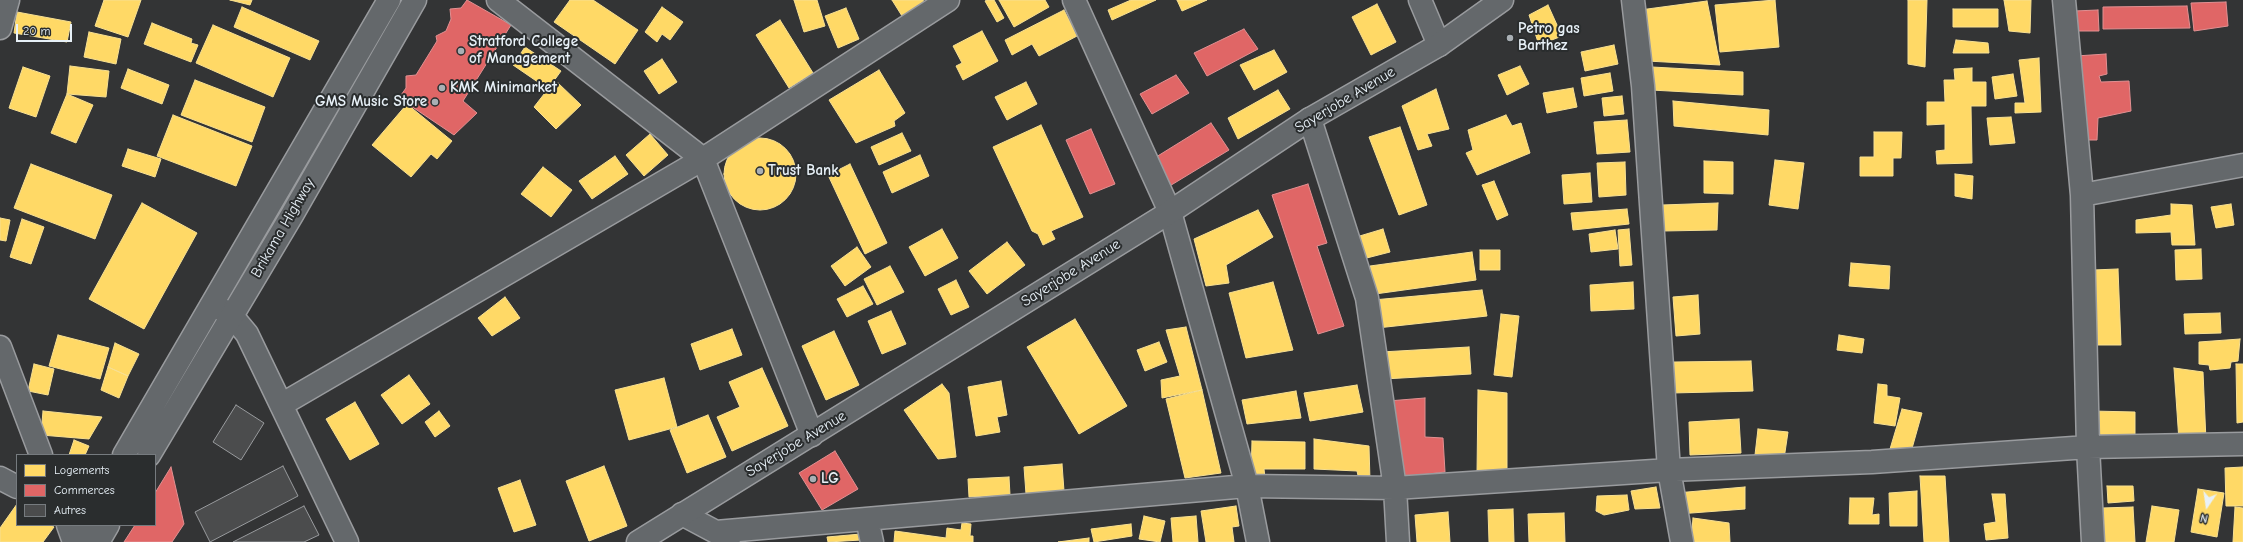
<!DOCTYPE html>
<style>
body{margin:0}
#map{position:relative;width:2243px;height:542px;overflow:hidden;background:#333435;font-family:"Comic Neue",sans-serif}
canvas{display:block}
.legend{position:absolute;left:16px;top:454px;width:140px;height:72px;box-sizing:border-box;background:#2a2d2e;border:1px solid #767b7f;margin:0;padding:5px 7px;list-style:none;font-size:12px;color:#e8f1f8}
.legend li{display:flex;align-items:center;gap:8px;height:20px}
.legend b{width:20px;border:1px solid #767b7f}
.north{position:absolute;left:2187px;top:486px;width:40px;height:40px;-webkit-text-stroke:3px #2a2d2e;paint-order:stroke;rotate:193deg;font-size:11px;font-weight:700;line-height:16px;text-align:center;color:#e8f1f8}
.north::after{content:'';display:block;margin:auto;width:14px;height:18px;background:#e8f1f8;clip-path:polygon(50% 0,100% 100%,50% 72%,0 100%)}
.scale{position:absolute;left:16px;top:24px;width:56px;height:18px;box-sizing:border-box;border:2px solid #e8f1f8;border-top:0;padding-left:5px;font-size:12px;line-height:14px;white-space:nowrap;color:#e8f1f8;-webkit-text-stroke:3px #2a2d2e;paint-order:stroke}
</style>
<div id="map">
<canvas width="2243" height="542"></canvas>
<ul class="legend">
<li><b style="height:11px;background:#ffd966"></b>Logements</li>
<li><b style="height:11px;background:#e06666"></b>Commerces</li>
<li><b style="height:11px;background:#4b4c4d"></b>Autres</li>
</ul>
<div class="north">N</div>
<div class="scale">20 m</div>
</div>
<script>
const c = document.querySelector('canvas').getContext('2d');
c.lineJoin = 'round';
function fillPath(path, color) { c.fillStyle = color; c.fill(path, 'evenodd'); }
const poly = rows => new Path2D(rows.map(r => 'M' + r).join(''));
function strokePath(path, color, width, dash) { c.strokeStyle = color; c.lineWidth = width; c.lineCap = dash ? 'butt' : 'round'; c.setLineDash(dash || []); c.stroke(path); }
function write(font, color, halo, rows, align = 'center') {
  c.font = font + ' "Comic Neue",sans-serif'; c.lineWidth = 4; c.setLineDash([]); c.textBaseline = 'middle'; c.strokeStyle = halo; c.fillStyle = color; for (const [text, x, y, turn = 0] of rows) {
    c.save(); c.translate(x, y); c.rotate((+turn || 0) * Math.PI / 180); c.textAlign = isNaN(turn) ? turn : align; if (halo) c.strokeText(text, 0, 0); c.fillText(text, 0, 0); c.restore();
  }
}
const homes = poly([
 [104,0,141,0,128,37,95,26,104,0],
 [230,0,252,0,250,5,230,0],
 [570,0,593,0,638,30,615,64,554,22,570,0],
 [794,0,817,0,825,26,804,32,794,0],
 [892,0,923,0,924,2,902,16,892,0],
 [987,0,994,0,1004,18,997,22,985,1,987,0],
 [999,0,1045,0,1049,7,1014,27,999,0],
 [1131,0,1156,0,1112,20,1108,10,1131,0],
 [1177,0,1207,0,1182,11,1177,0],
 [1775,0,1779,47,1720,52,1715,5,1775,0],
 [1908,0,1927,0,1925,67,1908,64,1908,0],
 [2004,0,2031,0,2030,33,2009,31,2004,0],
 [1707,1,1720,65,1647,61,1640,10,1707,1],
 [1377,4,1396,42,1371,55,1352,17,1377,4],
 [1548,5,1562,36,1539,45,1529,15,1548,5],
 [242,7,319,41,310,60,234,27,242,7],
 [662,7,683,22,670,40,662,34,657,42,645,32,662,7],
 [846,8,859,39,838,48,825,16,846,8],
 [1953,9,1998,9,1998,27,1953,27,1953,9],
 [1064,10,1077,36,1039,56,1032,44,1012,55,1005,40,1064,10],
 [17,12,71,22,67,42,14,33,17,12],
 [780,20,813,73,789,88,756,35,780,20],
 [152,23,192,39,191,43,198,45,191,62,144,44,152,23],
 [213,25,290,58,273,97,196,63,213,25],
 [982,31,998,61,963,80,956,66,962,63,953,46,982,31],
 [89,32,121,39,116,64,84,57,89,32],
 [1956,40,1988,43,1989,53,1953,53,1956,40],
 [1614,45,1618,64,1585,71,1581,52,1614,45],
 [525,47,561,71,548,89,513,65,525,47],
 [1274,50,1287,72,1254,90,1240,65,1274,50],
 [2039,58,2041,112,2015,113,2015,103,2025,103,2019,60,2039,58],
 [662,59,677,82,659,94,644,71,662,59],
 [70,66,109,71,106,97,67,94,70,66],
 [1520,66,1529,84,1507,95,1498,75,1520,66],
 [23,67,50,76,36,117,9,108,23,67],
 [1652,67,1743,72,1743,95,1651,90,1652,67],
 [1972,68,1972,82,1986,82,1986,106,1971,106,1972,163,1937,164,1936,151,1945,150,1945,124,1927,125,1927,102,1945,102,1944,80,1955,80,1954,69,1972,68],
 [128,69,169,85,162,104,121,88,128,69],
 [879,70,905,113,894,121,895,126,856,143,829,100,879,70],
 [1610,73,1613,91,1584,96,1581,78,1610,73],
 [2013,74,2017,96,1995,99,1992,77,2013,74],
 [195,80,265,107,252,142,181,115,195,80],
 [1026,82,1037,104,1007,120,995,97,1026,82],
 [558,83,581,105,556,129,534,107,548,89,558,83],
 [1573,88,1577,107,1547,113,1543,93,1573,88],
 [1436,89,1449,129,1427,134,1432,146,1418,150,1402,106,1436,89],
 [1278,90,1290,109,1238,139,1228,118,1278,90],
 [67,94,93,105,76,143,51,133,67,94],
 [1622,96,1624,114,1604,116,1602,98,1622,96],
 [1673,101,1769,110,1768,135,1674,126,1673,101],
 [407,104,452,141,437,159,431,154,411,177,372,145,407,104],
 [173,115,252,146,236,186,157,156,173,115],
 [1506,115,1512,126,1521,123,1530,153,1477,175,1466,153,1473,150,1468,130,1506,115],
 [2011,117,2015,143,1990,145,1987,118,2011,117],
 [1627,120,1630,152,1597,154,1594,122,1627,120],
 [1041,125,1083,217,1051,231,1055,239,1043,245,1038,234,1032,231,993,147,1041,125],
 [1400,127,1427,205,1399,215,1369,137,1400,127],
 [1874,132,1902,132,1901,158,1893,158,1893,176,1860,176,1860,157,1874,157,1874,132],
 [902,133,911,151,879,165,871,147,902,133],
 [650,134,668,155,644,176,626,155,650,134],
 '724 174a36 36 0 1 1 72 0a36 36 0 1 1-72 0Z',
 [128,149,161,159,155,177,122,166,128,149],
 [920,155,929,176,892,193,883,172,920,155],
 [615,156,628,174,592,199,579,181,615,156],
 [1775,160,1804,163,1798,209,1769,205,1775,160],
 [1704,161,1733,162,1733,194,1704,193,1704,161],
 [1625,162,1626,195,1599,197,1597,163,1625,162],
 [31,164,112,195,95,239,14,208,31,164],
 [850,164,887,243,865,254,828,175,850,164],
 [543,167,572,190,551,217,521,194,543,167],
 [1590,173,1592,202,1564,204,1562,175,1590,173],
 [1955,174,1973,176,1972,199,1955,196,1955,174],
 [1494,181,1508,215,1497,220,1482,185,1494,181],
 [142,203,197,233,144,329,89,299,142,203],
 [1718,203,1717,230,1663,231,1662,205,1718,203],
 [2171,204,2192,205,2195,245,2172,245,2171,232,2136,233,2136,220,2171,215,2171,204],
 [2231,204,2234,225,2216,228,2211,207,2231,204],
 [1627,209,1629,224,1573,230,1571,213,1627,209],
 [1258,210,1273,237,1226,265,1229,283,1206,286,1194,239,1258,210],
 [0,218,10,220,6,241,0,240,0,218],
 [22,219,44,227,31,264,10,257,22,219],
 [942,229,958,258,925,276,909,247,942,229],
 [1383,229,1390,252,1359,260,1353,238,1383,229],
 [1629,229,1632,265,1620,266,1618,230,1629,229],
 [1615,230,1618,249,1591,252,1589,234,1615,230],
 [1007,242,1025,265,987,294,969,271,1007,242],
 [857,247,871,267,845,286,831,266,857,247],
 [2201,249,2202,279,2176,280,2175,250,2201,249],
 [1480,250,1500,250,1500,270,1480,270,1480,250],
 [1472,252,1476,280,1375,294,1370,266,1472,252],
 [1851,263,1890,266,1889,289,1849,286,1851,263],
 [890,266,904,292,877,305,864,279,890,266],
 [2118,269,2121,345,2096,345,2093,270,2118,269],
 [956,280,969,307,951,315,938,289,956,280],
 [1273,282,1293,350,1246,358,1229,293,1273,282],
 [1633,282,1634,309,1591,311,1590,285,1633,282],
 [863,286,873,304,847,317,837,299,863,286],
 [1482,290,1487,316,1377,328,1373,300,1482,290],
 [1698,295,1700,334,1676,336,1673,297,1698,295],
 [505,297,520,318,492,336,478,318,505,297],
 [891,311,906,344,882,354,868,321,891,311],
 [2220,313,2221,333,2185,334,2184,314,2220,313],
 [1501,314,1519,316,1512,377,1494,375,1501,314],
 [1075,319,1127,406,1079,434,1027,347,1075,319],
 [1186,327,1202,390,1162,398,1161,380,1180,376,1166,330,1186,327],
 [732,329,742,355,700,370,691,344,732,329],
 [834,331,859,385,826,400,802,346,834,331],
 [58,335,109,348,100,379,49,366,58,335],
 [1839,335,1864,339,1862,353,1837,350,1839,335],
 [2240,339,2238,361,2231,362,2230,368,2210,370,2209,365,2199,364,2199,342,2240,339],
 [1159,342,1167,362,1145,371,1137,350,1159,342],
 [115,343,139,354,128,376,108,367,115,343],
 [1469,347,1471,374,1384,379,1381,352,1469,347],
 [1751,361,1753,391,1672,393,1674,362,1751,361],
 [34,364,54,369,48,395,28,391,34,364],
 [2236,364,2243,364,2243,422,2237,423,2236,364],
 [108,367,128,376,119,398,101,390,108,367],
 [762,368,788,426,732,451,717,417,740,407,729,382,762,368],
 [2174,368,2203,372,2206,441,2179,441,2174,368],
 [409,375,430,404,402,424,381,395,409,375],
 [664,378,677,427,629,440,615,390,664,378],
 [1001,381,1007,415,997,417,1000,432,976,436,968,387,1001,381],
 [942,384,949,393,956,457,938,459,904,410,942,384],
 [1878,384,1887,385,1887,396,1900,398,1895,426,1874,423,1878,384],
 [1357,385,1363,412,1310,421,1304,393,1357,385],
 [1202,390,1221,473,1185,478,1166,399,1202,390],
 [1478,390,1507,393,1507,473,1477,474,1478,390],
 [1296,391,1301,418,1247,424,1242,400,1296,391],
 [355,402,379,444,350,460,326,419,355,402],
 [1902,409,1922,413,1911,452,1890,449,1902,409],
 [43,411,102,417,89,439,41,435,43,411],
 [439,411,450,426,435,437,425,422,439,411],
 [2091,411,2135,412,2135,443,2090,442,2091,411],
 [708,415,726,457,687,473,670,430,708,415],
 [1739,419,1741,453,1690,455,1689,422,1739,419],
 [1758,429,1788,432,1784,459,1755,455,1758,429],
 [1314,439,1369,446,1370,481,1359,480,1357,471,1314,469,1314,439],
 [74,440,89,446,85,455,69,455,74,440],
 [1252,441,1305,442,1305,469,1264,469,1265,478,1251,478,1252,441],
 [1062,464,1064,491,1026,494,1024,467,1062,464],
 [604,466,627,526,589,541,566,481,604,466],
 [2243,467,2243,506,2226,506,2225,468,2243,467],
 [1920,476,1945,476,1949,542,1924,542,1920,476],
 [1009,477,1010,495,969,497,968,479,1009,477],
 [520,480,536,525,514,532,498,488,520,480],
 [2107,486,2133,486,2134,501,2108,503,2107,486],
 [1656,487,1660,508,1635,509,1631,491,1656,487],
 [1745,487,1745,509,1678,514,1676,493,1745,487],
 [2198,489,2224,493,2217,537,2191,532,2198,489],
 [1917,491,1917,526,1890,526,1889,493,1917,491],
 [1992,494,2005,494,2008,538,1986,540,1984,524,1996,522,1992,494],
 [1627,495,1629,510,1604,515,1596,511,1597,496,1627,495],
 [1850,498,1874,498,1872,515,1879,514,1879,524,1849,524,1850,498],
 [17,504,17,525,50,525,54,527,43,542,0,542,0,528,17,504],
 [1236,506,1239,526,1232,527,1234,542,1206,542,1201,511,1236,506],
 [2152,506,2179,510,2174,542,2146,542,2152,506],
 [2133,507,2135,542,2104,542,2102,508,2133,507],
 [2235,507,2243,508,2243,542,2233,542,2235,507],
 [1513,509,1514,542,1489,542,1488,510,1513,509],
 [1448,512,1450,542,1417,542,1415,515,1448,512],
 [1564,513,1565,542,1529,542,1528,514,1564,513],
 [1144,516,1165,521,1160,542,1139,539,1144,516],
 [1196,516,1198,542,1173,542,1171,518,1196,516],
 [1693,518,1729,523,1730,542,1691,542,1693,518],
 [962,523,971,524,970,536,973,536,973,542,894,542,895,531,946,538,947,528,961,530,962,523],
 [1131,524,1132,536,1094,542,1091,529,1131,524],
 [861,534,861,540,828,542,827,537,861,534],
 [1089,538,1089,542,1058,542,1089,538]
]);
fillPath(homes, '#ffd966');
strokePath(homes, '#f8e092', 1);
const shops = poly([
 [467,0,511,25,463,101,477,113,454,135,399,98,406,88,406,76,416,75,437,41,436,36,446,31,451,19,450,9,461,8,467,0],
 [2226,2,2228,26,2194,31,2191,3,2226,2],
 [2187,6,2190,28,2103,29,2103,7,2187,6],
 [2098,10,2099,31,2075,31,2074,11,2098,10],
 [1244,29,1258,49,1207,76,1194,53,1244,29],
 [2106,54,2107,74,2099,76,2101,82,2129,81,2131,111,2098,118,2097,140,2081,140,2076,56,2106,54],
 [1176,75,1189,93,1152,114,1140,94,1176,75],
 [1211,123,1229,150,1163,190,1148,162,1211,123],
 [1091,129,1115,184,1090,194,1066,140,1091,129],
 [1308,184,1327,243,1317,246,1344,326,1318,334,1272,195,1308,184],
 [1425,398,1425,437,1443,438,1445,472,1395,478,1388,401,1425,398],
 [835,451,858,489,822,510,799,473,835,451],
 [171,467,184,524,172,542,124,542,135,525,155,525,155,493,171,467]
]);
fillPath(shops, '#e06666');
strokePath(shops, '#e29092', 1);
const building = poly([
 [236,405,264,423,241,460,213,442,236,405],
 [283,466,298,496,210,542,195,512,283,466],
 [304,506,319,535,304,542,233,542,304,506]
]);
fillPath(building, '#4b4c4d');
strokePath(building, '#999b9e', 1);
const minor = poly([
 [498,0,703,159,812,435],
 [1074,0,1170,212,1247,486,1258,542],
 [1420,0,1439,45],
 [1633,0,1643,86,1669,470,1682,542],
 [2064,0,2082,195,2088,447,2093,542],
 [0,28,8,0],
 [1310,119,1367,298,1395,488,1398,542],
 [2082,195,2243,165],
 [213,304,232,316,247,334,347,542],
 [0,347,41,455],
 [281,405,703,159,948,0],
 [0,478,17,487],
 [682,514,729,539],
 [867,519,872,542],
 [68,525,74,542],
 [716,532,1247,486,1395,488,1669,470,1872,462,2088,447,2243,444]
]);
const major = poly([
 [638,542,1170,212,1310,119,1439,45,1502,0]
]);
const highway = poly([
 [124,455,389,0],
 [149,455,292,215,415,0],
 [75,542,85,525],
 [98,542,108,525]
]);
strokePath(minor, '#999b9e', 25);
strokePath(major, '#999b9e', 25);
strokePath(highway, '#999b9e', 25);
strokePath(minor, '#64686b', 22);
strokePath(major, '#64686b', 22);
strokePath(highway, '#64686b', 22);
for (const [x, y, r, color] of [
 [1510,38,4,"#a9afb4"],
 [461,51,4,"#a9afb4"],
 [442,88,4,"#a9afb4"],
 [435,102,4,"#a9afb4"],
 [760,171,4,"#a9afb4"],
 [813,479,4,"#a9afb4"]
]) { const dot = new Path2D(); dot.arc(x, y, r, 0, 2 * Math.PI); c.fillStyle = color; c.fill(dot); strokePath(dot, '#2a2d2e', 1.5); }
write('bold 15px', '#e8f1f8', '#2a2d2e', [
 ["Petro gas",1518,29],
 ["Barthez",1518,46],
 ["Stratford College",469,42],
 ["of Management",469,59],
 ["KMK Minimarket",450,88],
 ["GMS Music Store",427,102,"right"],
 ["Trust Bank",768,171],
 ["LG",821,479]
], 'left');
write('15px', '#e8f1f8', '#2a2d2e', [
 ["Sayerjobe Avenue",1345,100,-31],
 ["Brikama Highway",283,228,-60],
 ["Sayerjobe Avenue",1071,273,-32],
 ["Sayerjobe Avenue",796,444,-31]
]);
</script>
